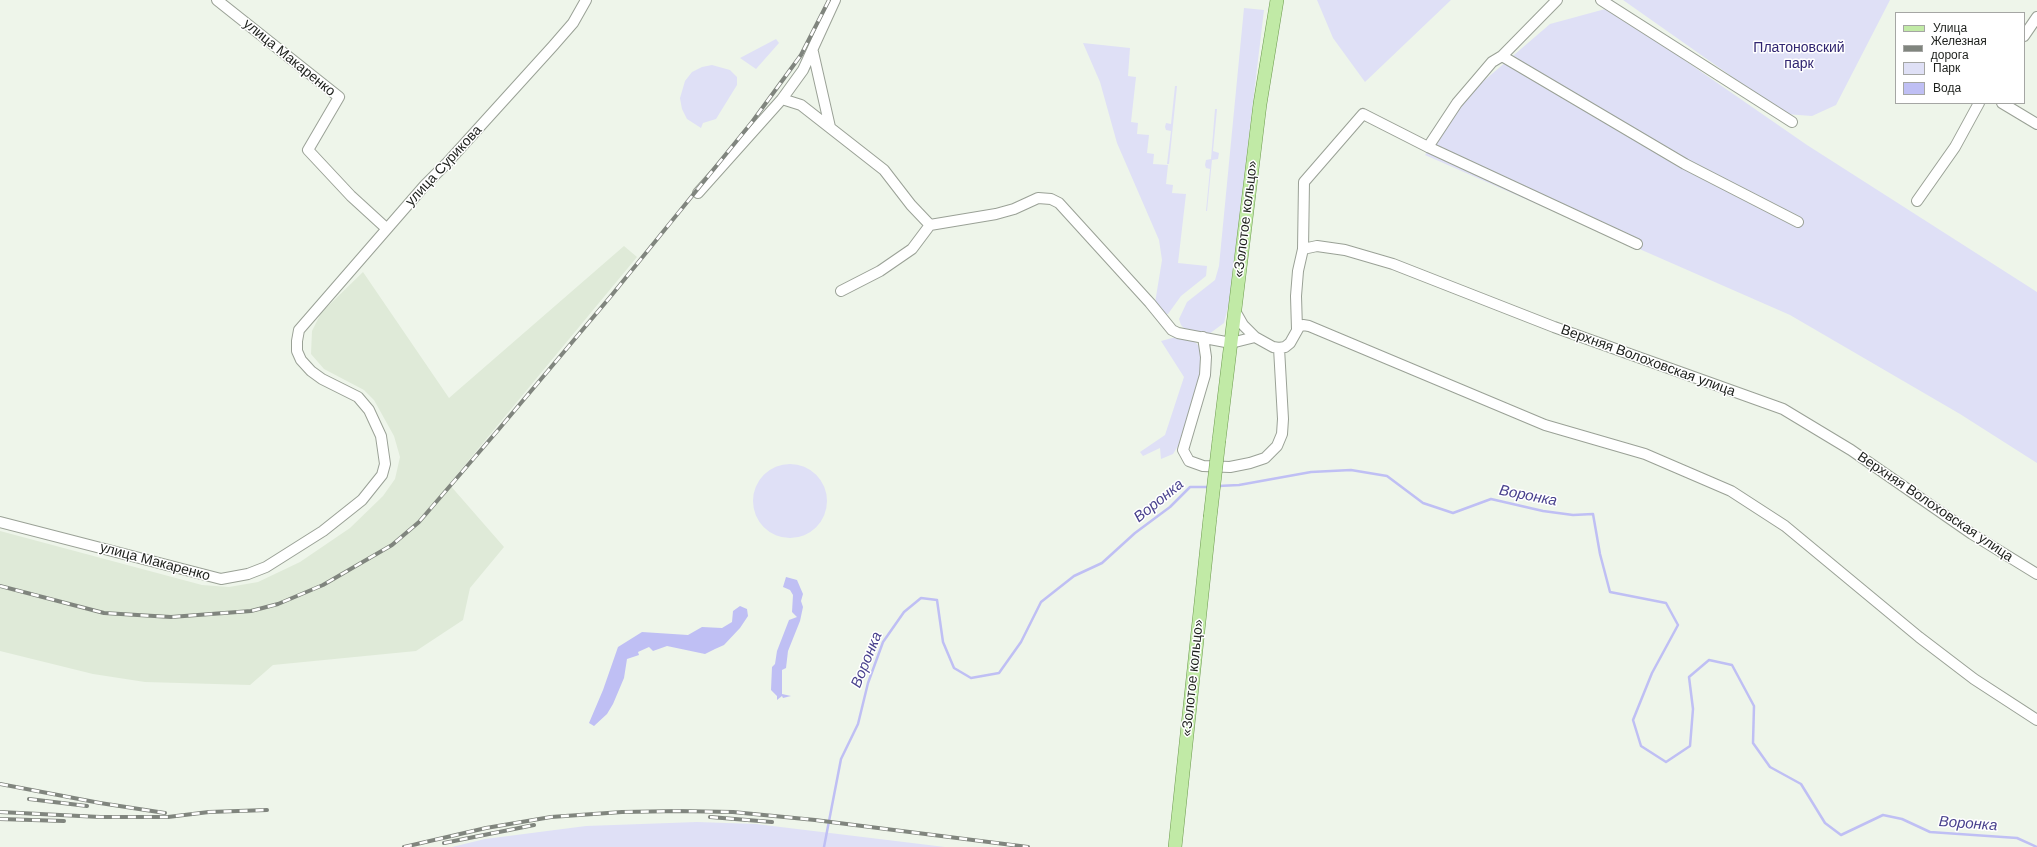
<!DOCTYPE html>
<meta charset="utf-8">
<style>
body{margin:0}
#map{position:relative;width:2037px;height:847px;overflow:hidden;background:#eef5ea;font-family:Arial,sans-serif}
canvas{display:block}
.legend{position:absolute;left:1895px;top:12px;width:130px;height:92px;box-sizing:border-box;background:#fff;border:1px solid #a5a6a4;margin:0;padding:5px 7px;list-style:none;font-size:12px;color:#1d201c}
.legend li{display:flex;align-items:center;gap:8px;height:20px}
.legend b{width:20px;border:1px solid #a5a6a4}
</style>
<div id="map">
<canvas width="2037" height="847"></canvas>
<ul class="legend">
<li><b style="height:5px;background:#c1eaa6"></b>Улица</li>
<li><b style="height:5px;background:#80857e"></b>Железная дорога</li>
<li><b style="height:11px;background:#dfe0f6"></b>Парк</li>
<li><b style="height:11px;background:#bfbff4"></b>Вода</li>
</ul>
</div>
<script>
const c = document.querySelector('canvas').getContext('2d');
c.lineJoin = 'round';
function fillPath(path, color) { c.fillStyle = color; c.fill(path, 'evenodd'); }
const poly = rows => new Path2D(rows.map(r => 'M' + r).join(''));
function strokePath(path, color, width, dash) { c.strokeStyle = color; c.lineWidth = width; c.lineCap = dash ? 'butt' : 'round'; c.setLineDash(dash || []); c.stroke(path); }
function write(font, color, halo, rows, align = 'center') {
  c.font = font + ' Arial,sans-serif'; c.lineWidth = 3; c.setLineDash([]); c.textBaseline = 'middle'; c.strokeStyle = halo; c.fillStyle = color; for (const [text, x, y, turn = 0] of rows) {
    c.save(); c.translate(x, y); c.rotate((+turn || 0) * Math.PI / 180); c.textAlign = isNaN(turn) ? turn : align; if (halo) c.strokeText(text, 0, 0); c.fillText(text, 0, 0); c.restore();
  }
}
fillPath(poly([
 [624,246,637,257,449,484,504,547,470,588,463,620,416,651,273,665,250,685,145,682,93,674,0,651,0,531,202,585,229,587,258,582,300,562,350,528,383,496,395,479,400,457,394,436,374,400,364,390,324,369,311,354,312,331,321,313,363,272,449,398]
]), '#dfead8');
fillPath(poly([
 [1317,0,1451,0,1365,82,1333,38],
 [1623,0,1890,0,1836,105,1812,116,1785,114],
 [1244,8,1264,10,1229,303,1224,323,1209,334,1201,334,1186,330,1181,325,1179,319,1187,302,1215,280,1219,266],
 [1609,8,1807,145,2037,292,2037,463,1960,414,1790,315,1425,155,1465,97,1550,24],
 [776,39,779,43,756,69,740,58],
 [1083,43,1130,48,1128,76,1136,77,1131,122,1138,123,1137,134,1149,135,1147,153,1154,154,1153,164,1168,165,1166,184,1173,185,1172,193,1186,194,1178,263,1207,266,1206,276,1181,296,1168,314,1165,314,1155,303,1162,260,1159,240,1117,143,1100,82],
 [712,65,730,70,737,77,737,85,716,119,703,123,701,128,687,119,682,109,680,98,685,81,692,72,702,67],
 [1175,86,1177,86,1169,164,1167,164,1171,131,1166,130,1165,127,1166,123,1171,124],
 [1215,109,1217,109,1213,151,1219,153,1218,159,1212,160,1207,211,1206,211,1210,169,1206,168,1205,165,1206,160,1211,159],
 [1176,337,1194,341,1200,347,1202,363,1193,402,1178,446,1173,454,1161,459,1160,448,1143,456,1140,452,1165,435,1184,377,1161,341],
 '753 501a37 37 0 1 1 74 0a37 37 0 1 1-74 0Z',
 [697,822,756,824,945,847,452,847,485,839,586,826]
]), '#dfe0f6');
fillPath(poly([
 [786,577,797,580,803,594,801,601,803,607,800,621,788,651,786,668,782,670,782,694,791,696,783,698,782,696,777,700,777,696,771,690,772,667,775,664,777,651,789,620,797,617,792,612,793,595,790,590,783,587],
 [740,606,747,609,748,616,740,628,724,645,715,649,705,654,667,646,653,651,649,647,638,652,639,655,627,659,624,678,613,704,607,714,594,726,589,723,603,690,618,647,642,632,688,635,702,627,722,628,732,622,733,611]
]), '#bfbff4');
strokePath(poly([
 [1218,486,1239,485,1311,472,1351,470,1387,476,1423,503,1453,513,1491,499,1543,511,1573,515,1593,514,1600,554,1610,592,1666,603,1678,625,1652,673,1633,720,1641,746,1666,762,1690,746,1693,709,1689,677,1709,660,1732,665,1754,706,1753,743,1770,767,1801,784,1825,823,1841,835,1883,815,1902,819,1930,832,2017,838,2037,847],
 [824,847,841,759,858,724,868,683,883,642,904,612,921,598,937,600,943,642,954,668,971,678,999,673,1021,642,1041,602,1074,576,1102,563,1135,533,1170,507,1190,487,1209,487]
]), '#bfbff4', 2.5);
const minor = poly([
 [217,0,339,97,308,150,351,196,386,228],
 [1601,0,1792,122],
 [2024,36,2037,17],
 [813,52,830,127],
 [1502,56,1685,164,1798,222],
 [782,99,801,105,884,170,911,205,930,225],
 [2002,103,2037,124],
 [1428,147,1457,103,1475,82,1492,62,1502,56,1557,0],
 [698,193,782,99,803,70,835,0],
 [1917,201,1955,147,1979,103],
 [930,225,996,214,1014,209,1038,198,1051,199,1059,203,1150,303,1172,330,1178,333,1231,343,1255,337],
 [1303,249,1304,182,1363,114,1428,147,1637,244],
 [841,291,880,271,912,249,930,225],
 [1235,311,1243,325,1255,337,1273,347,1279,348,1285,347,1290,343,1299,327,1303,325,1309,326,1545,425,1645,454,1731,491,1785,526,1919,637,1974,679,2037,720],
 [1297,329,1296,296,1298,271,1303,249,1317,246,1345,250,1393,264,1554,327,1783,409,1851,450,1972,534,2037,574],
 [1203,337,1206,357,1205,375,1183,450,1189,461,1203,466,1230,467,1250,463,1265,458,1277,446,1282,434,1283,419,1279,348],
 [0,522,221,579,248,574,266,567,323,531,362,500,382,475,385,464,381,436,369,410,358,397,322,379,311,371,301,360,297,351,297,341,299,330,425,185,446,164,553,46,573,23,586,0]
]);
const major = poly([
 [1219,440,1260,104,1277,0],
 [1175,847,1210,518]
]);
strokePath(minor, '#9aa196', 12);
strokePath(major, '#6d9a4f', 14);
strokePath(minor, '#fff', 10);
strokePath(major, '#c1eaa6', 13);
const rail = poly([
 [0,586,104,613,171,617,251,611,278,604,323,585,392,545,419,522,499,429,611,296,752,122,801,55,829,0],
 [0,784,100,803,165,813],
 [29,799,87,806],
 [0,812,100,817,168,817,209,812,267,810],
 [710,817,772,822],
 [0,819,64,821],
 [444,843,534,825],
 [404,847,486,828,551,817,622,812,678,811,733,812,815,820,1028,847]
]);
strokePath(rail, '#80857e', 4);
strokePath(rail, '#fff', 2.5, [8]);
const majorBridge = poly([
 [1210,518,1219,440]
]);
strokePath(majorBridge, '#6d9a4f', 14, []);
strokePath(majorBridge, '#c1eaa6', 13);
write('14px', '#312671', '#fff', [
 ["Платоновский",1799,48],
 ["парк",1799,64]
]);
write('14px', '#1d201c', '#fff', [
 ["улица Макаренко",289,58,39],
 ["улица Сурикова",444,166,-47],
 ["«Золотое кольцо»",1246,219,-83],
 ["Верхняя Волоховская улица",1648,361,20],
 ["Верхняя Волоховская улица",1935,507,34],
 ["улица Макаренко",155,562,15],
 ["«Золотое кольцо»",1193,678,-84]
]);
write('italic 15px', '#48418d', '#fff', [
 ["Воронка",1528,496,11],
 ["Воронка",1159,501,-39],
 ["Воронка",867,660,-68],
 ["Воронка",1968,824,4]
]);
</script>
